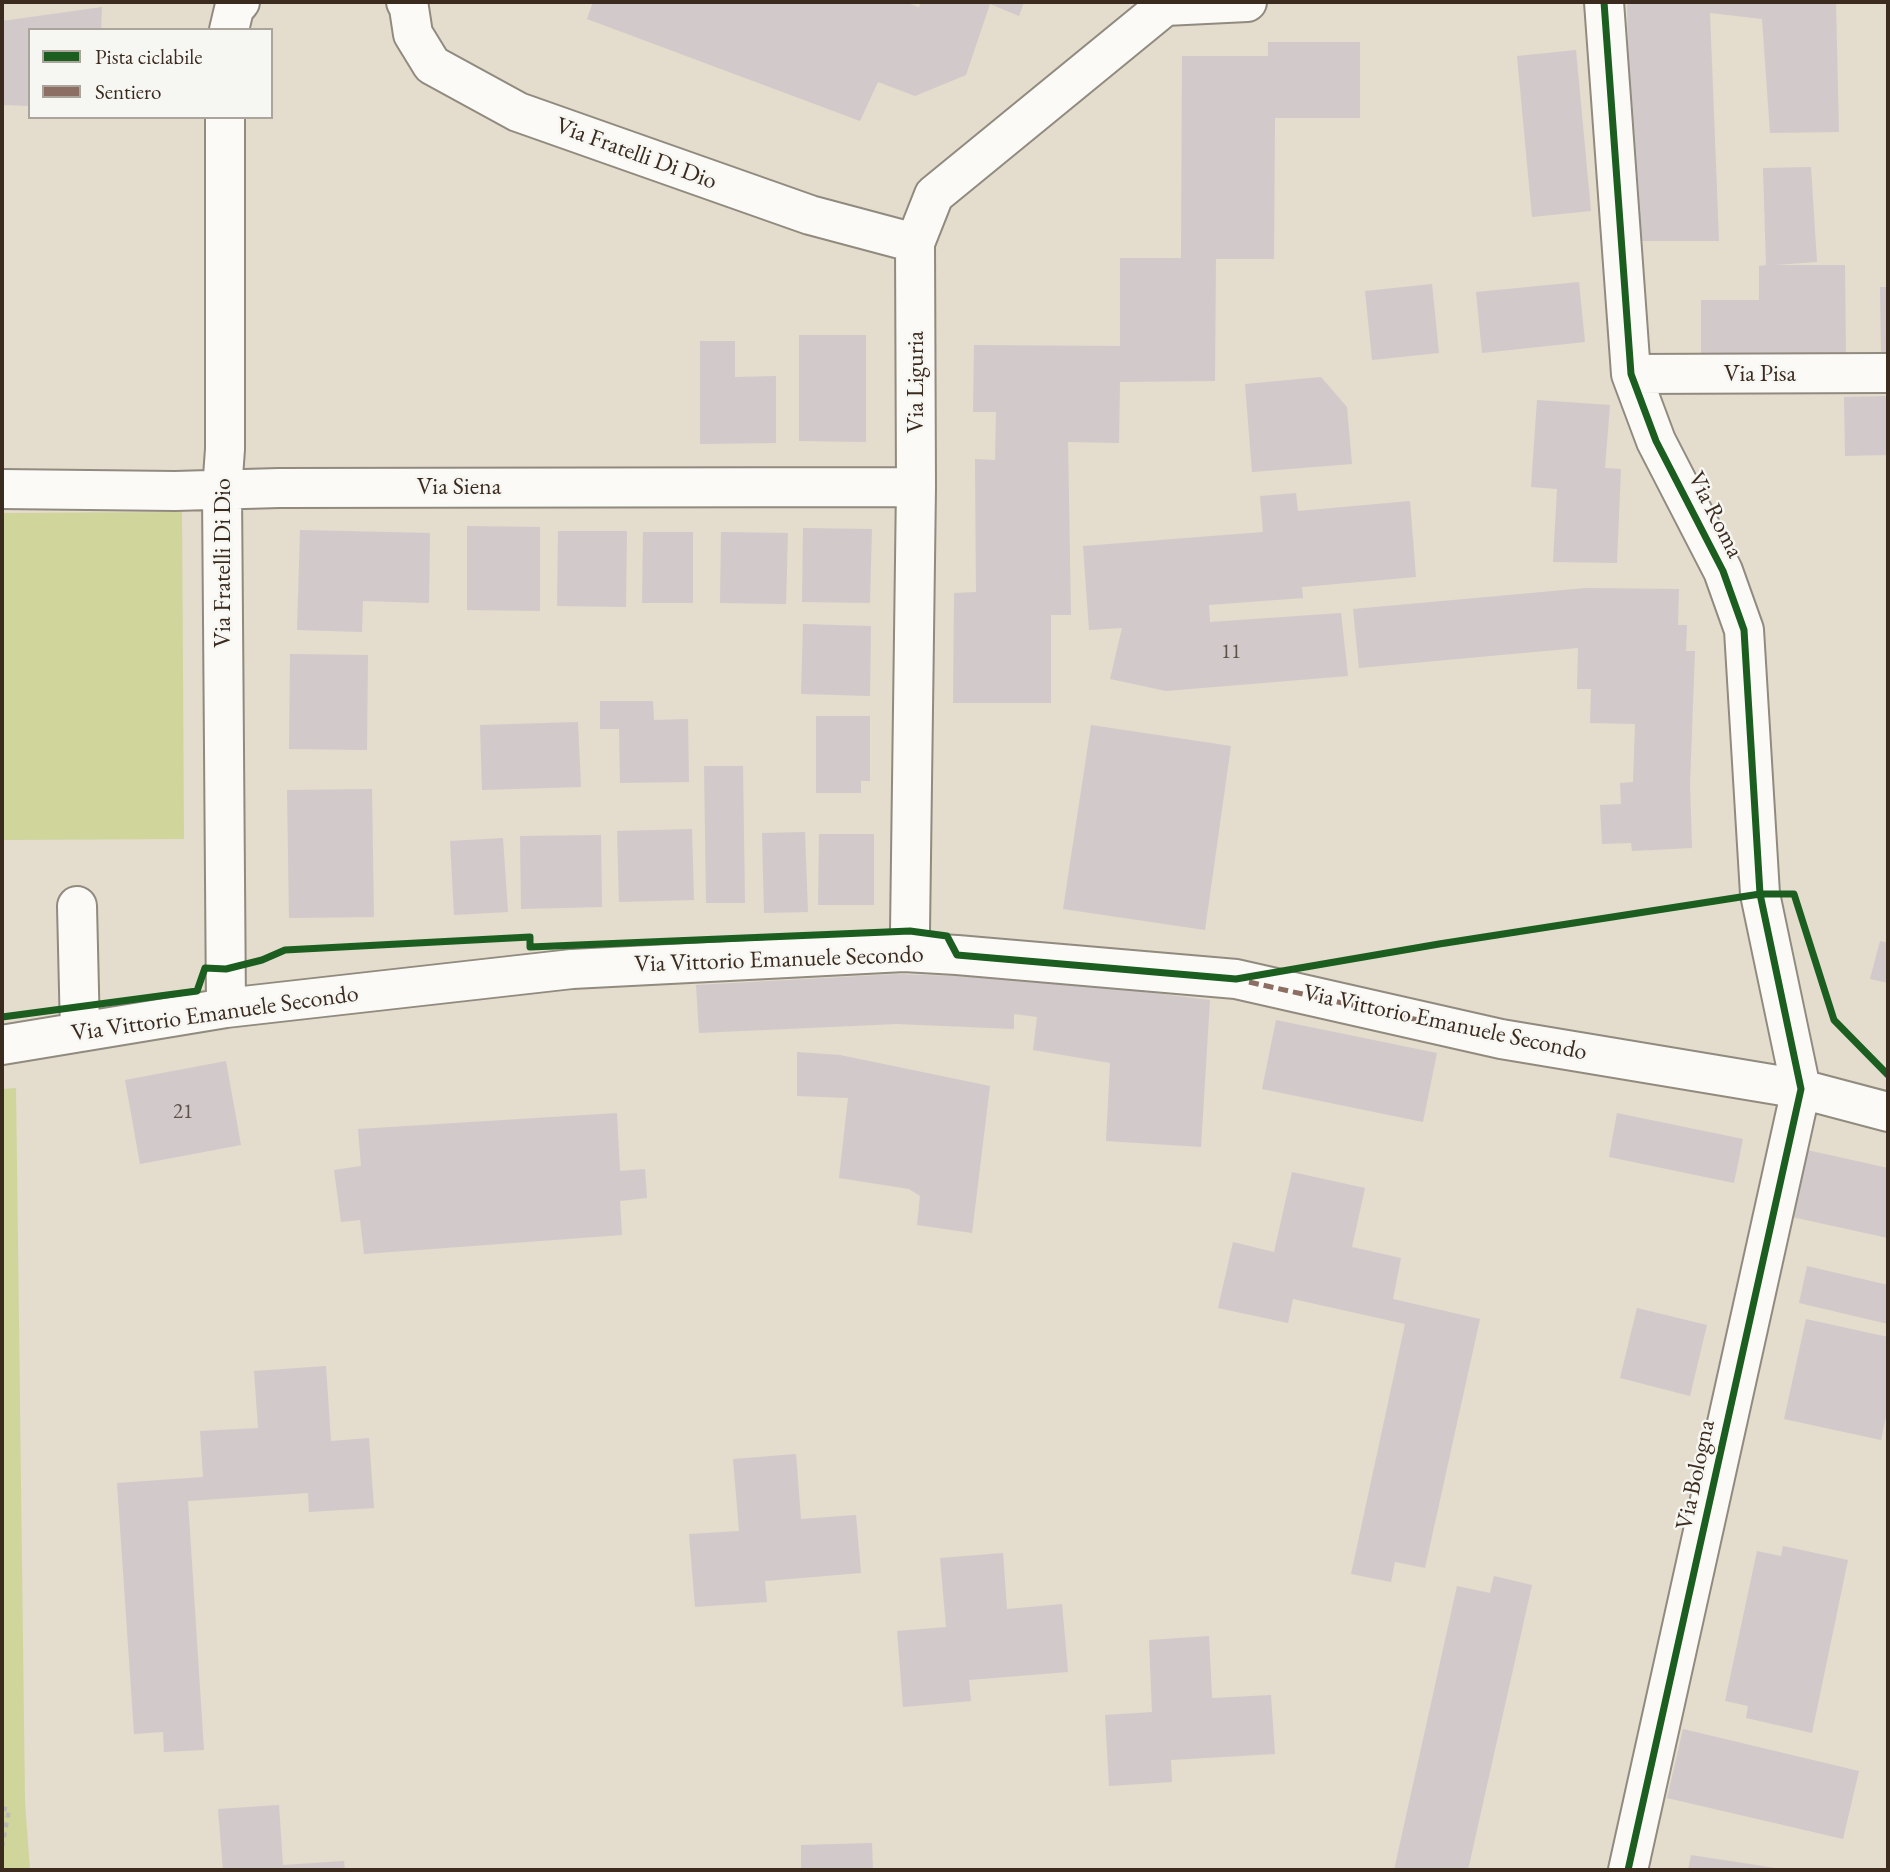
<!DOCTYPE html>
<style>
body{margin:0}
#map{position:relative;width:1890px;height:1872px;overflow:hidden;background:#e4dccc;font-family:"EB Garamond",serif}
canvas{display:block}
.frame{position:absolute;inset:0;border:4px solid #3b2a1e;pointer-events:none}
.legend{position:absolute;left:28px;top:28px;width:245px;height:91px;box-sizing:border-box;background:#f6f6f2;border:2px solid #aba49d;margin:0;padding:9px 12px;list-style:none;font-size:21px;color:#3b2a1e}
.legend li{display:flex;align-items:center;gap:14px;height:35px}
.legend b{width:35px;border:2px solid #aba49d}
</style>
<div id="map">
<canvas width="1890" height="1872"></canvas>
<div class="frame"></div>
<ul class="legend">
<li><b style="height:9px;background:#1b5e20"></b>Pista ciclabile</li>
<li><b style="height:9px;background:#8d6e63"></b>Sentiero</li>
</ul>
</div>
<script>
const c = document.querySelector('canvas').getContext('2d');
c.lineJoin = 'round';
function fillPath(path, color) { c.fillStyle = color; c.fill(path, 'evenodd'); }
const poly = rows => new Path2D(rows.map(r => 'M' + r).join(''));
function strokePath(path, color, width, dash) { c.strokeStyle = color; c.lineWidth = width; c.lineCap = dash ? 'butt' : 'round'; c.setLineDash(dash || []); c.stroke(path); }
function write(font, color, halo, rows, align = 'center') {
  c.font = font + ' "EB Garamond",serif'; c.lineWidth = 5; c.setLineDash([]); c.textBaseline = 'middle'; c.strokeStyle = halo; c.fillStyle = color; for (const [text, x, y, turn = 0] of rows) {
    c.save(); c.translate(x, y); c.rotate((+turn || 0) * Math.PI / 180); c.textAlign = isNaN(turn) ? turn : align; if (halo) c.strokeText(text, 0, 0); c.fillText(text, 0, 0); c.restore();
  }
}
fillPath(poly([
 [182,512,184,839,2,840,2,513],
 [16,1088,25,1802,30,1870,2,1870,2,1089]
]), '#cfd59b');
fillPath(poly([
 [593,2,904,2,919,7,921,2,1024,2,1019,16,990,4,966,75,915,96,878,82,860,121,587,19],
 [1627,2,1836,2,1839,132,1770,133,1762,19,1710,13,1719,241,1631,241],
 [102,7,101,30,30,30,30,106,2,105,2,21],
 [1268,42,1360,42,1360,118,1275,118,1274,259,1216,259,1215,381,1120,382,1119,443,1068,442,1071,615,1051,615,1051,703,953,703,954,593,976,592,975,459,995,460,996,412,973,412,974,345,1120,346,1120,258,1181,258,1182,56,1268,56],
 [1576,50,1591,211,1532,217,1517,56],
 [1811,167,1817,262,1775,265,1845,265,1846,355,1701,356,1701,300,1759,300,1759,266,1766,265,1763,168],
 [1579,282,1585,342,1482,353,1476,292],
 [1432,284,1439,353,1372,360,1365,291],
 [1880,287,1888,287,1888,354,1881,354],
 [799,335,866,335,866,442,799,441],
 [700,341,735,341,735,377,776,376,776,443,700,444],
 [1321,377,1347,407,1352,464,1252,472,1245,384],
 [1888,396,1888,455,1845,456,1844,397],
 [1537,400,1610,405,1605,468,1621,469,1617,563,1553,562,1557,489,1531,487],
 [1296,493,1298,511,1410,501,1416,577,1302,587,1303,598,1209,605,1210,622,1341,613,1348,676,1166,691,1110,679,1122,628,1089,630,1083,546,1263,532,1260,496],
 [467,526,540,527,540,611,467,610],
 [803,528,872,529,870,603,802,602],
 [300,530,430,533,429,603,363,601,362,632,297,630],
 [558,531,627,531,626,607,557,606],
 [643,532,693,532,693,603,642,603],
 [721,532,788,533,786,604,720,603],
 [1586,588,1679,589,1678,625,1687,625,1686,651,1695,651,1690,784,1692,848,1632,851,1631,843,1602,844,1600,805,1621,804,1620,783,1633,782,1635,724,1590,723,1591,689,1577,689,1578,648,1359,668,1353,609],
 [803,624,871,626,870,696,801,694],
 [290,654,368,655,367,750,289,749],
 [600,701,653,701,654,720,688,719,689,782,620,783,619,729,600,729],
 [816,716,870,716,870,781,861,781,861,793,816,793],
 [578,722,581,787,482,790,480,725],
 [1091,725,1231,746,1205,930,1063,909],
 [704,766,743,766,745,903,706,903],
 [372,789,374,917,289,918,287,790],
 [692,829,694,900,619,902,617,831],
 [805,832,808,912,764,913,762,833],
 [819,834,874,834,874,905,818,905],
 [601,835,602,907,521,909,520,836],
 [503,838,508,912,454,915,450,841],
 [1880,941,1888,943,1888,983,1870,979],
 [896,974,1042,979,1210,1000,1201,1147,1106,1141,1110,1063,1033,1050,1037,1017,1014,1014,1014,1029,897,1024,699,1033,696,985],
 [1276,1020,1437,1053,1423,1122,1262,1089],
 [797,1052,840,1055,990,1086,972,1233,917,1225,920,1196,909,1189,839,1178,848,1098,797,1096],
 [226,1061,241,1145,140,1164,125,1080],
 [617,1113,620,1171,645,1169,647,1198,620,1201,622,1235,364,1254,360,1220,341,1222,334,1170,361,1166,358,1129],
 [1617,1113,1743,1139,1734,1183,1609,1157],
 [1807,1150,1888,1168,1888,1238,1792,1217],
 [1292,1172,1365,1188,1352,1247,1401,1258,1393,1299,1480,1319,1425,1568,1395,1562,1391,1582,1351,1574,1405,1324,1293,1299,1288,1323,1218,1308,1233,1242,1274,1252],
 [1807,1266,1888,1285,1888,1324,1799,1303],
 [1637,1308,1707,1325,1690,1396,1620,1378],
 [1806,1319,1888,1337,1888,1407,1881,1440,1784,1419],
 [326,1366,331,1441,369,1438,374,1508,309,1512,308,1493,188,1501,204,1750,164,1752,163,1732,134,1734,117,1483,203,1477,200,1431,258,1428,254,1371],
 [796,1454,801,1519,856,1515,861,1573,765,1581,767,1602,695,1607,689,1534,739,1531,733,1459],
 [1783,1546,1848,1560,1812,1733,1746,1718,1748,1706,1725,1701,1757,1551,1781,1556],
 [1003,1553,1007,1609,1062,1604,1068,1672,969,1680,971,1701,903,1707,897,1631,946,1627,940,1558],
 [1494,1576,1532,1585,1468,1870,1394,1870,1457,1586,1490,1593],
 [1209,1636,1212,1698,1271,1695,1275,1754,1171,1760,1172,1782,1109,1786,1105,1715,1152,1712,1149,1640],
 [1683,1729,1859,1771,1843,1839,1667,1798],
 [279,1805,283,1865,344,1861,345,1870,223,1870,218,1809],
 [872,1843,873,1870,801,1870,801,1845],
 [1691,1855,1782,1869,1782,1870,1688,1870]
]), '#d2c9cb');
const minor = poly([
 [406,2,409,8,413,34,432,65,518,112,810,215,915,243],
 [1604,2,1631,374,1656,441,1723,571,1744,630,1760,894,1801,1089,1628,1870],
 [229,30,234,9,240,2],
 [225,117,225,449,222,491,226,1008],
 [1631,374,1888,373],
 [2,489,175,491,279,488,916,487],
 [77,906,80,1032],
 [904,952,910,931,916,487,915,243,934,195,1165,6,1247,2],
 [2,1045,226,1008,572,969,904,952,957,955,1236,979,1501,1039,1801,1089,1888,1112]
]);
strokePath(minor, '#908a7f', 42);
strokePath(poly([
 [266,958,285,950,399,944],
 [1345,960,1720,901],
 [1826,994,1834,1020,1877,1065],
 [2,1808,9,1810,2,1847]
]), '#bebbb7', 4.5, [5, 5]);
strokePath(minor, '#fbfaf7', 38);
strokePath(poly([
 [1249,982,1463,1030]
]), '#8d6e63', 5, [10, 5]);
strokePath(poly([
 [1604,2,1631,374,1656,441,1723,571,1744,630,1760,894,1801,1089,1628,1870],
 [2,1017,197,991,205,968,226,969,262,960,285,950,530,937,530,947,910,931,947,936,957,955,1236,979,1439,944,1760,894,1794,894,1834,1020,1888,1075]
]), '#1b5e20', 7);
write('21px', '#615249', null, [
 ["11",1231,652],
 ["21",183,1112]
]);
write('24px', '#3b2a1e', '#f6f6f2', [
 ["Via Fratelli Di Dio",636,154,20],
 ["Via Pisa",1760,374],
 ["Via Liguria",916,382,-90],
 ["Via Siena",459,487],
 ["Via Roma",1715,515,63],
 ["Via Fratelli Di Dio",223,563,-90],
 ["Via Vittorio Emanuele Secondo",779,960,-2],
 ["Via Vittorio Emanuele Secondo",215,1014,-8],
 ["Via Vittorio Emanuele Secondo",1445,1023,12],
 ["Via Bologna",1696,1475,-78]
]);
</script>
